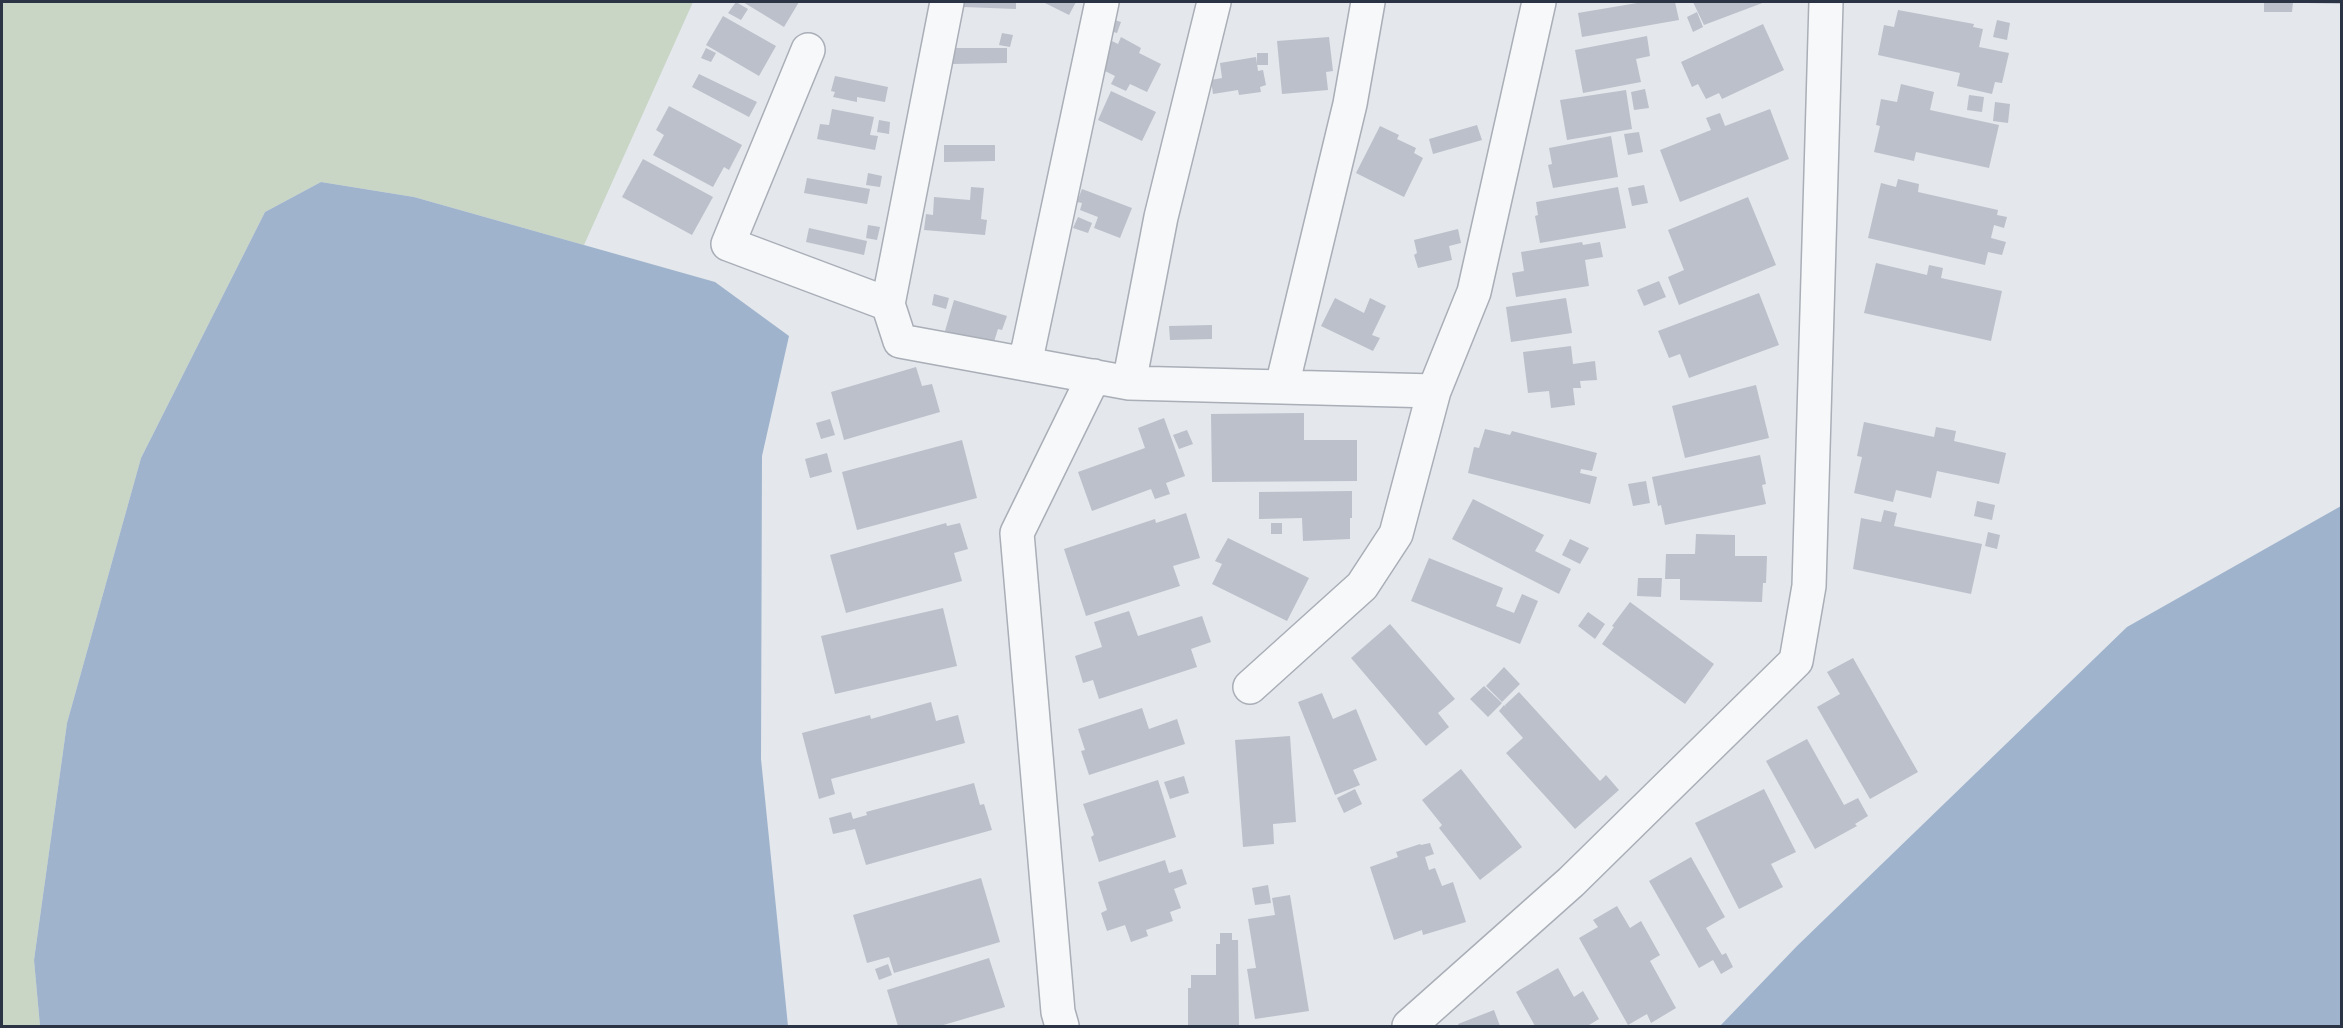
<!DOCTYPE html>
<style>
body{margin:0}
#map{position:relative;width:2343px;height:1028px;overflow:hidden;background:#e4e7ec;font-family:"Exo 2",sans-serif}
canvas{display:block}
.frame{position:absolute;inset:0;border:3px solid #2b3445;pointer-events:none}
</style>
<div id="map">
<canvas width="2343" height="1028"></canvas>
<div class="frame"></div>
</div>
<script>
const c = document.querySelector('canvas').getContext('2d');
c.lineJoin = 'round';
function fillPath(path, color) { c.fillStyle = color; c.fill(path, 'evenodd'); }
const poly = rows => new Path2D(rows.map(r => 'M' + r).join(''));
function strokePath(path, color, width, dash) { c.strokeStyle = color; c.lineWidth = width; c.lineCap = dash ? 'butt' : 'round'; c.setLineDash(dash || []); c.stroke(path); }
fillPath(poly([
 [2,2,693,2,584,245,414,197,321,182,265,212,141,458,67,723,34,960,40,1026,2,1026]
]), '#c9d6c5');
fillPath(poly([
 [321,182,414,197,715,282,789,336,762,456,761,759,788,1026,40,1026,34,960,67,723,141,458,265,212],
 [2341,506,2341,1026,1720,1026,1797,946,2127,627]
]), '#9fb4cc');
fillPath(poly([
 [736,2,748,9,741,20,728,13],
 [743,2,799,2,784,27],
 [964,2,1016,2,1016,9,964,7],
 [1043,2,1076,2,1069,15],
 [1643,2,1675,2,1679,20,1582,37,1578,13],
 [1693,2,1765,2,1704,25],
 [2264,2,2293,2,2292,12,2264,12],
 [2308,2,2342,2,2342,4,2308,3],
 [1898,10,1974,24,1973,27,1983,29,1979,47,2009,53,2002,83,1995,82,1992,94,1957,86,1960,73,1878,55,1884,25,1894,27],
 [1697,12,1703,27,1693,32,1687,17],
 [723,16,776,46,759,76,706,45],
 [1111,19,1121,22,1117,33,1107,30],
 [1997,20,2010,23,2007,40,1993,37],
 [1763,24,1784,70,1722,99,1719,93,1706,99,1698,84,1692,87,1681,62],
 [1002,33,1013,35,1010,47,999,45],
 [1647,36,1650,56,1636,59,1641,82,1583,93,1575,50],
 [1121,37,1141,48,1139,53,1161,64,1147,92,1130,84,1126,91,1111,84,1115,76,1099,68,1112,41,1118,44],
 [1329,37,1333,71,1326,72,1328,90,1282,94,1277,41],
 [706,48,716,53,711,62,701,58],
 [953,48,1007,48,1007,63,953,64],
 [1257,53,1268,53,1268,65,1257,65],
 [1256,57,1258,71,1263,70,1266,85,1260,87,1261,92,1239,95,1238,90,1213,94,1211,80,1222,78,1220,63],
 [699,74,757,102,749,117,692,87],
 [835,76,888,87,885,102,857,97,857,102,833,97,835,92,831,91],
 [1901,84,1934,92,1930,110,1999,125,1989,168,1916,152,1914,161,1874,152,1880,126,1876,125,1881,99,1897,102],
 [1645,89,1649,108,1634,110,1631,92],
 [1626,90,1632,129,1567,140,1560,100],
 [1111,91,1156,112,1142,141,1098,120],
 [1969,95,1984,97,1982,112,1967,110],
 [1995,102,2010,104,2008,123,1993,121],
 [669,106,742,145,729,170,724,167,713,187,653,155,664,135,656,130],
 [832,109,874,117,870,135,878,136,875,150,817,139,820,124,829,125],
 [1770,109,1789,159,1680,202,1660,150,1711,130,1706,118,1720,113,1725,126],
 [879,120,890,122,889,134,877,132],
 [1477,125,1482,140,1433,154,1429,139],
 [1380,126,1399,135,1397,139,1416,148,1414,153,1423,158,1404,197,1356,173],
 [1639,132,1643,152,1628,155,1624,134],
 [1611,136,1618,177,1553,188,1548,165,1552,164,1549,148],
 [944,145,995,145,995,161,944,162],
 [643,159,713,197,692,235,622,197],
 [868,173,882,176,880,187,866,185],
 [807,178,870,189,867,204,804,193],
 [1898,179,1919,184,1918,192,1998,210,1997,215,2007,217,2004,228,1994,225,1991,238,2006,242,2002,255,1988,252,1985,265,1868,238,1881,183,1896,187],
 [1644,185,1648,203,1632,206,1628,188],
 [971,187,984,188,981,219,987,220,985,235,924,230,926,214,933,215,934,197,970,200],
 [1618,187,1626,228,1540,243,1535,216,1538,215,1536,202],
 [1082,189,1132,208,1120,238,1094,228,1098,217,1080,210,1082,203,1077,202],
 [1748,197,1776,265,1679,305,1668,277,1684,270,1668,230],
 [1078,217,1092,223,1088,233,1073,228],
 [868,225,880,227,877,240,866,238],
 [809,228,867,241,864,255,806,242],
 [1458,229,1461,243,1449,246,1452,260,1418,268,1414,255,1417,253,1414,240],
 [1582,242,1583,245,1600,242,1603,257,1585,260,1589,286,1516,297,1512,273,1524,271,1521,252],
 [1876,263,1927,275,1929,265,1943,268,1941,278,2002,291,1991,341,1864,313],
 [1659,281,1666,297,1644,306,1637,290],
 [1759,293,1779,345,1689,378,1680,354,1669,358,1658,331],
 [934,294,949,298,946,309,932,305],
 [1335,298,1364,313,1370,298,1386,306,1372,335,1380,338,1373,351,1321,326],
 [1566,298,1572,333,1511,342,1506,307],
 [954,300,1007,316,1002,330,998,329,993,345,945,331],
 [1212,325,1212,339,1170,340,1169,326],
 [1571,346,1573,364,1595,361,1597,380,1580,381,1581,388,1573,388,1575,405,1551,408,1549,391,1528,393,1523,352],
 [916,367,922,386,932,384,940,412,844,440,831,392],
 [1756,385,1769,438,1685,458,1672,406],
 [1304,413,1304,440,1357,440,1357,481,1212,482,1211,414],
 [1164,418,1185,476,1166,483,1170,494,1155,499,1151,489,1092,511,1078,472,1145,448,1138,428],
 [830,419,835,435,821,439,816,423],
 [1864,422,1934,437,1936,427,1956,431,1954,441,2006,453,1999,484,1937,471,1931,498,1896,490,1893,502,1854,493,1862,457,1857,456],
 [1485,429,1510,435,1512,431,1597,453,1592,471,1581,469,1580,473,1597,477,1590,504,1468,473,1474,447,1479,448],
 [1187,430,1193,444,1179,449,1173,435],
 [962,440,977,498,857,530,842,472],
 [827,453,832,472,810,478,805,459],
 [1760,455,1766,484,1762,485,1766,504,1665,525,1661,505,1658,506,1652,477],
 [1646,481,1650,503,1633,506,1628,484],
 [1352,491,1352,518,1350,518,1350,539,1303,541,1302,518,1259,519,1259,492],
 [1473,499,1544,535,1535,551,1571,569,1559,594,1452,539],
 [1977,501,1995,505,1992,520,1974,516],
 [1884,510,1897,513,1894,526,1982,544,1971,594,1853,569,1861,518,1881,522],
 [1186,513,1200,558,1173,566,1180,586,1086,616,1064,549,1155,519,1156,523],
 [946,523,947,526,960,523,968,549,954,553,962,581,846,613,830,555],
 [1271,523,1282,523,1282,534,1271,534],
 [1988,532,2000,535,1997,549,1985,546],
 [1696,534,1735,535,1735,556,1767,556,1766,583,1763,583,1762,602,1680,600,1680,579,1665,579,1666,554,1695,554],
 [1228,538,1309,578,1287,621,1212,584,1222,564,1215,561],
 [1570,539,1589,548,1580,564,1562,555],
 [1429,558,1503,588,1496,606,1514,613,1522,594,1538,601,1520,644,1411,601],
 [1638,578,1662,578,1661,597,1637,596],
 [1630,602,1714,664,1685,704,1602,644,1614,627,1612,626],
 [943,608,957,666,835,694,821,636],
 [1129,611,1138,636,1202,616,1211,642,1191,649,1197,667,1099,699,1093,680,1083,683,1075,656,1102,647,1094,622],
 [1588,612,1605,624,1595,639,1578,626],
 [1390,624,1455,699,1438,713,1449,727,1426,746,1351,658],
 [1853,658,1918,772,1870,799,1817,707,1840,694,1827,672],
 [1504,667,1520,684,1502,702,1486,686],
 [1484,686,1502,703,1488,717,1470,699],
 [1519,692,1600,781,1606,775,1619,790,1575,829,1506,753,1523,738,1499,711,1504,705,1506,707,1505,705],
 [1322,693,1333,719,1356,709,1377,760,1353,770,1360,785,1335,795,1298,702],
 [931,702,936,721,958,715,965,743,831,779,835,794,819,799,802,733,870,715,871,719],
 [1142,708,1149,729,1177,719,1185,744,1089,775,1081,751,1085,750,1078,729],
 [1290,736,1296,822,1273,824,1274,844,1243,847,1235,740],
 [1807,739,1844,805,1858,798,1868,816,1855,824,1857,826,1815,849,1766,761],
 [1461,769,1522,847,1480,880,1439,828,1442,825,1422,800],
 [1184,776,1189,793,1170,799,1164,782],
 [1158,780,1176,837,1099,862,1091,837,1094,835,1083,804],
 [974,783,980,805,984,804,992,830,866,865,855,829,833,834,829,818,851,812,853,819,867,815,866,812],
 [1355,789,1362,804,1344,813,1337,798],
 [1764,789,1796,852,1771,864,1783,887,1739,909,1695,823],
 [1430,843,1434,854,1425,857,1429,870,1435,868,1442,886,1453,882,1466,922,1423,935,1422,930,1394,940,1370,867,1398,857,1396,852,1420,844,1421,845],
 [1691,857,1725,917,1706,928,1722,955,1726,953,1733,967,1721,974,1713,960,1699,968,1649,881],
 [1165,860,1169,873,1182,869,1187,884,1174,889,1181,908,1170,912,1173,921,1146,930,1148,936,1131,942,1125,925,1107,931,1101,913,1107,910,1098,882],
 [981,878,1000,942,894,973,889,957,867,963,853,915],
 [1268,885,1271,903,1255,905,1252,888],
 [1290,895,1309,1011,1255,1019,1247,969,1256,968,1248,919,1275,915,1272,898],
 [1617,906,1630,928,1641,921,1660,955,1650,961,1676,1008,1651,1023,1647,1014,1628,1025,1579,938,1598,927,1593,920],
 [1220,933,1232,933,1232,940,1238,940,1239,1026,1188,1026,1188,988,1191,988,1191,975,1216,975,1216,944,1220,944],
 [989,958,1005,1007,940,1026,898,1026,887,990],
 [888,964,892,975,879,980,875,969],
 [1558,968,1574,997,1583,991,1599,1019,1589,1025,1590,1026,1535,1026,1516,992],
 [1494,1010,1500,1026,1459,1026,1458,1024]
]), '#bbc0ca');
const minor = poly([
 [947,2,888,304,900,341,1129,383,1161,217,1214,2],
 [808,50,728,244,888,304],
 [1025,364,1102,2],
 [1129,383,1434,391,1474,292,1539,2],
 [1282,386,1350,104,1368,2],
 [1250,687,1362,586,1396,534,1434,391],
 [1062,1026,1058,1012,1017,533,1094,376],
 [1409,1026,1571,882,1796,661,1809,586,1826,2]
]);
strokePath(minor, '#a9aeb7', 36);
strokePath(minor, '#f7f8fa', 33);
</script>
